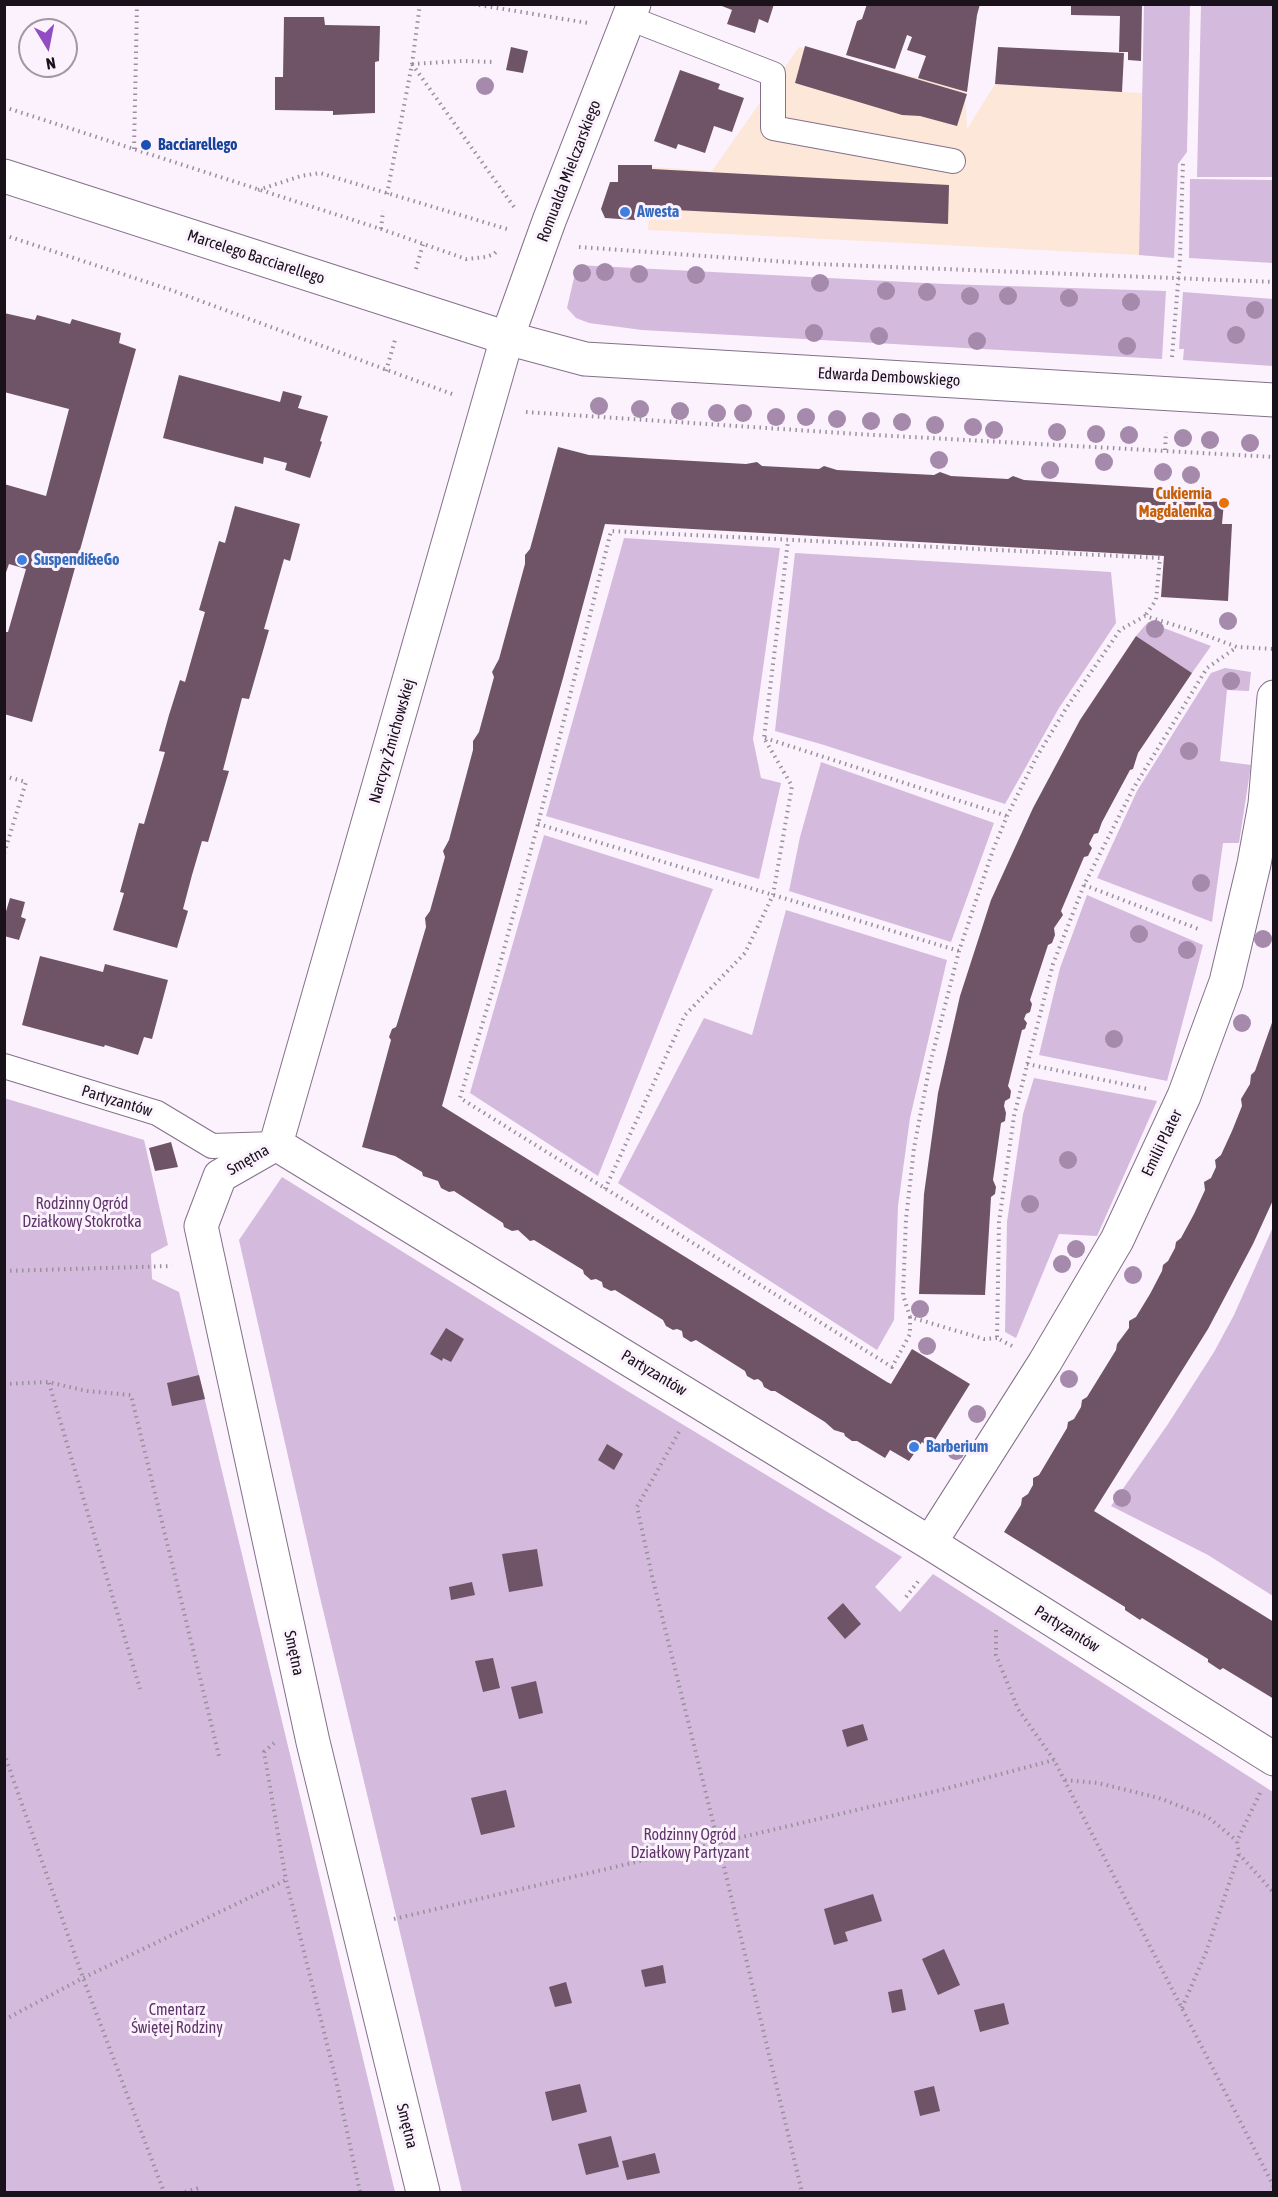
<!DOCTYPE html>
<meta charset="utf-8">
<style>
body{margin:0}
#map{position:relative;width:1278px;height:2197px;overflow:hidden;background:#fbf2fe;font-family:"Asap Condensed",sans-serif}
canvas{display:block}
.frame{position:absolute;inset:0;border:6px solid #19121b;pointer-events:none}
.north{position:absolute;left:18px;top:18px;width:60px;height:60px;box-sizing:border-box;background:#fbf2fe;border:2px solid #a198a3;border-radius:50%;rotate:170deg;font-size:16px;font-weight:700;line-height:24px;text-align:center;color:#19121b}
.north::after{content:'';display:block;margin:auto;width:21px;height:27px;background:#924dc2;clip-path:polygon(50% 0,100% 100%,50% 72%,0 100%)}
</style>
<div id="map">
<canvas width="1278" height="2197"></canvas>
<div class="frame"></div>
<div class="north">N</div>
</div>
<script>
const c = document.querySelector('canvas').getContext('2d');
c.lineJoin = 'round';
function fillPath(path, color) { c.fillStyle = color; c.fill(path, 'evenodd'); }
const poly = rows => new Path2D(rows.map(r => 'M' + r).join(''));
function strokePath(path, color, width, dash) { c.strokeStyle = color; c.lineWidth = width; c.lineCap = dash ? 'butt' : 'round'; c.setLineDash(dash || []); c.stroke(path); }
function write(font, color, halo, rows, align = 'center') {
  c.font = font + ' "Asap Condensed",sans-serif'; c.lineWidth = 6; c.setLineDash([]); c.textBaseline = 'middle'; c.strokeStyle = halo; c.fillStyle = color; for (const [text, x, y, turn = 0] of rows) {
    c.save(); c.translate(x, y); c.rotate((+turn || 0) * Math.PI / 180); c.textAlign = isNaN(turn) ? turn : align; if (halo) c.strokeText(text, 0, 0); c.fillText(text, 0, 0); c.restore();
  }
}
fillPath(poly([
 [799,47,965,90,967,129,995,84,1142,93,1139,255,648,230,651,167,712,171]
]), '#fde7d9');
fillPath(poly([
 [1144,5,1190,5,1187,152,1178,164,1174,258,1139,255],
 [1201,5,1273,5,1273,177,1197,177],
 [1190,179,1273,180,1273,263,1189,258],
 [577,265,945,284,1166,291,1162,359,642,330,589,323,576,318,567,308],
 [1183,292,1273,299,1273,366,1183,360,1184,349,1179,349],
 [624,538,780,548,753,739,761,778,781,783,759,879,546,816],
 [795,553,1111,572,1116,623,1059,708,1005,804,824,745,775,731],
 [1148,622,1211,646,1192,673,1136,636],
 [1225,668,1251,672,1249,691,1227,690,1220,761,1251,765,1239,843,1223,843,1212,922,1097,878,1137,791,1211,673],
 [821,762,994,823,951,942,789,891,800,837],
 [544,835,713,889,598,1176,470,1093],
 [1087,895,1203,945,1167,1081,1039,1055,1060,968],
 [786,910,947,960,910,1118,898,1206,894,1320,877,1350,618,1183,704,1018,752,1035],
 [1034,1078,1157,1101,1097,1236,1059,1234,1016,1338,1005,1332,1007,1222,1023,1114],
 [4,1098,144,1140,168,1245,151,1254,152,1279,179,1292,395,2192,5,2192],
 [282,1177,629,1392,902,1557,875,1587,900,1612,933,1574,1273,1792,1273,2192,462,2192,319,1593,239,1240],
 [1273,1227,1273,1596,1208,1555,1111,1506,1168,1424,1214,1352,1234,1315]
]), '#d4badc');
fillPath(poly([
 [717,4,774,4,768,23,759,19,755,33,727,24,732,10],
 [867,4,980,4,977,15,967,92,918,78,926,56,907,50,912,37,907,35,895,69,846,55,857,21,862,19],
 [1071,4,1142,4,1141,61,1128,60,1128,52,1119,52,1120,16,1071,15],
 [284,17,324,17,325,25,380,26,379,61,375,62,375,113,333,115,333,111,275,110,275,77,283,77],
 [805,46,967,94,957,126,920,116,902,115,795,83],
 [511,47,528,51,523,73,506,70],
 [998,47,1124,53,1122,92,995,84],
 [680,70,720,84,718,89,744,98,732,132,714,126,705,153,678,144,676,149,654,141],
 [618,165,652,165,652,169,949,185,948,224,636,208,635,220,605,218,601,209,610,182,618,182],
 [4,313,35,320,37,315,70,324,72,319,121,333,119,343,136,349,32,722,4,714,4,632,8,632,26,569,9,564,4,578,4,484,46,496,69,409,4,392],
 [179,375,280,402,283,391,302,396,298,408,328,416,320,441,322,442,310,478,285,470,287,463,264,457,263,464,163,438],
 [558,447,589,455,746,464,757,462,762,466,819,469,824,466,837,470,934,475,940,472,951,476,1008,479,1013,476,1024,480,1202,491,1201,501,1224,502,1222,524,1232,524,1228,601,1161,597,1164,556,605,524,563,678,442,1106,887,1382,891,1384,912,1349,970,1384,930,1448,922,1442,909,1461,890,1450,885,1458,857,1441,852,1441,845,1436,844,1433,834,1430,825,1422,775,1391,771,1391,764,1387,762,1382,758,1379,754,1380,747,1376,745,1371,696,1340,691,1342,683,1337,682,1331,677,1329,673,1330,666,1326,663,1320,615,1290,611,1291,603,1287,602,1282,596,1279,591,1280,584,1274,583,1270,534,1240,530,1241,518,1230,512,1231,504,1227,503,1223,454,1191,449,1192,441,1188,438,1181,423,1176,422,1172,395,1156,362,1147,391,1040,389,1037,392,1029,396,1027,398,1021,426,927,425,918,430,911,445,857,443,851,449,840,473,750,473,741,479,732,494,677,492,672,499,659,525,564,525,555,530,549],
 [235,506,300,524,290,561,284,559,264,629,269,630,249,699,242,698,223,770,229,771,208,842,202,841,192,875,183,909,188,911,177,948,113,930,124,893,120,892,139,823,144,824,165,752,159,751,169,715,180,680,185,682,205,612,199,610,219,541,225,543],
 [1136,636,1192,673,1138,753,1133,769,1130,770,1102,822,1098,833,1094,834,1089,844,1092,848,1088,856,1084,857,1061,911,1063,915,1054,928,1055,935,1052,943,1048,945,1030,1000,1032,1004,1030,1012,1026,1014,1024,1019,1027,1023,1025,1029,1022,1030,1008,1086,1011,1091,1010,1098,1005,1101,1004,1106,1006,1113,1005,1121,1001,1123,993,1180,996,1187,995,1194,991,1197,985,1295,919,1294,924,1194,938,1093,960,996,991,900,1033,808,1080,720],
 [10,898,25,902,21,917,26,919,19,940,4,936,4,918],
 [40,956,103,972,105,964,168,980,152,1039,144,1037,138,1055,105,1045,104,1047,100,1046,22,1025],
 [1274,1017,1274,1198,1253,1244,1208,1329,1094,1511,1274,1622,1274,1699,1223,1668,1220,1670,1208,1662,1208,1659,1142,1618,1140,1620,1125,1610,1125,1607,1004,1532,1021,1505,1022,1498,1028,1494,1033,1485,1033,1478,1039,1475,1067,1428,1068,1422,1074,1419,1081,1407,1082,1400,1087,1397,1116,1350,1117,1344,1129,1328,1129,1321,1136,1317,1150,1294,1162,1271,1163,1265,1168,1261,1175,1248,1176,1242,1181,1238,1194,1214,1205,1190,1204,1182,1211,1178,1216,1167,1215,1160,1221,1155,1232,1131,1242,1106,1241,1099,1250,1084,1251,1075,1255,1071],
 [171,1142,178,1167,155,1171,149,1148],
 [446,1328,464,1339,451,1362,443,1358,442,1361,430,1354],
 [199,1375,205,1399,172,1406,167,1383],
 [607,1444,623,1454,614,1470,598,1460],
 [537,1549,543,1586,509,1592,502,1554],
 [472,1582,475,1595,451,1600,449,1587],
 [843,1603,861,1624,845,1639,827,1618],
 [493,1658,500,1688,483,1692,475,1661],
 [536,1681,543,1713,519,1719,511,1687],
 [863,1724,868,1740,847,1747,842,1730],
 [506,1790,515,1827,481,1835,471,1798],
 [873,1894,882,1921,845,1932,848,1941,834,1945,824,1909],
 [944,1949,960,1985,938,1995,922,1959],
 [663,1965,666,1983,645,1987,641,1970],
 [566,1982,572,2003,555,2007,549,1987],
 [902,1989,906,2010,892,2013,888,1992],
 [1004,2003,1009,2024,980,2032,974,2010],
 [580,2084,587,2112,552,2121,545,2092],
 [934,2086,940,2111,920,2116,914,2091],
 [611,2136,619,2167,586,2175,578,2144],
 [655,2153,660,2173,627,2180,622,2161]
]), '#6e5466');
const lane = poly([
 [629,18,773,74,773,128,953,161],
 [4,1066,157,1113,212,1146,274,1144]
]);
const street = poly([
 [276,1144,507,338,549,221,634,4],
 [276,1144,930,1543,1274,1759],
 [276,1144,220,1176,201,1226,313,1742,423,2192],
 [930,1543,1045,1362,1117,1240,1184,1096,1226,982,1254,864,1265,804,1274,697]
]);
const secondary = poly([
 [4,176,507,338,585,359,1274,400]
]);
strokePath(lane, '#84708a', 26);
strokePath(street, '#84708a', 35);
strokePath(secondary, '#84708a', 35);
strokePath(poly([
 [473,4,588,23],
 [412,64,514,207],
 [412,64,462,61,495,62],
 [4,107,381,229,466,259,486,257,494,254,496,252],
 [134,149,137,4],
 [258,190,301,176,320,173,507,229],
 [387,194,412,64,420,4],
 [381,229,383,211],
 [4,235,171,290,452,394],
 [579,247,816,264,1274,282],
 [416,269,423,244],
 [1172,357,1180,258,1183,161],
 [386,371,395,340],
 [526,412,857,434,1274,457],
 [1165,450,1166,432],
 [765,738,1007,816],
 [4,776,26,782,4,854],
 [538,824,959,951],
 [1084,885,1201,930],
 [1027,1064,1147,1089],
 [605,1189,685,1015,745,953,773,895,792,786,764,738,788,541],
 [4,1271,172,1266],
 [910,1317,910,1334,892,1367,460,1098,495,982,538,824,611,531,1160,558,1156,600,1145,616],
 [997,1338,984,1339,910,1317,903,1295,906,1219,914,1148,930,1064,959,951,993,850,1007,816,1036,758,1067,707,1120,630,1145,616,1197,632,1237,647,1274,649],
 [1012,1346,997,1338,999,1222,1014,1116,1053,964,1084,885,1133,789,1207,668,1237,647],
 [49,1383,140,1689],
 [4,1384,48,1382,87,1391,131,1395,220,1760],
 [679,1432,637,1507,652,1576,718,1842,802,2192],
 [906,1597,920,1579],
 [996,1630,996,1655,1018,1709,1054,1760,1274,2187],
 [274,1743,264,1752,286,1880,336,2080,360,2192],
 [4,1753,83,1978,164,2192],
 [1065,1780,1098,1783,1159,1798,1208,1817,1237,1841],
 [1260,1793,1237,1841,1239,1854,1274,1893],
 [394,1919,933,1792,1054,1760],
 [1182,2008,1206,1952,1239,1854],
 [4,2020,83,1978,286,1880],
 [185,2192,199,2188]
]), '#98909b', 4, [1.5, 4.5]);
strokePath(lane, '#fff', 24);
strokePath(street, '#fff', 33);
strokePath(secondary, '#fff', 33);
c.fillStyle = '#a58aac';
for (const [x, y] of [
 [485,86],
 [605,272],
 [582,273],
 [639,274],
 [696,275],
 [820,283],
 [886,291],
 [927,292],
 [970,296],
 [1008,296],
 [1069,298],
 [1131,302],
 [1255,310],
 [814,333],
 [1236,335],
 [879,336],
 [977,341],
 [1127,346],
 [599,406],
 [640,409],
 [680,411],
 [717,413],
 [743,413],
 [776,417],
 [806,417],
 [837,419],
 [871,421],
 [902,422],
 [935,425],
 [973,427],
 [994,430],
 [1057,432],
 [1096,434],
 [1129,435],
 [1183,438],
 [1210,440],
 [1250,443],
 [939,460],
 [1104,462],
 [1050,470],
 [1163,472],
 [1191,475],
 [1228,621],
 [1155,629],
 [1231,681],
 [1189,751],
 [1201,883],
 [1139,934],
 [1263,939],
 [1187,950],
 [1242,1023],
 [1114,1039],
 [1068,1160],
 [1030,1204],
 [1076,1249],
 [1062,1264],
 [1133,1275],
 [920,1309],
 [927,1346],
 [1069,1379],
 [977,1414],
 [956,1451],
 [1122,1498]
]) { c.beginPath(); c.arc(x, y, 9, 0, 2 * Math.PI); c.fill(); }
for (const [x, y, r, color] of [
 [146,145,6,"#1a4fb4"],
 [625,212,6,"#3f7fe0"],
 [1224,503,6,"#e8710a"],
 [22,560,6,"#3f7fe0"],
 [914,1447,6,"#3f7fe0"]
]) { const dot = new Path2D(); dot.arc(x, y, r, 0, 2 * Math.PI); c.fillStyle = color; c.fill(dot); strokePath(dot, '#fbf2fe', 2); }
write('bold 16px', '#164399', '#fbf2fe', [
 ["Bacciarellego",158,145]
], 'left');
write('16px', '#19121b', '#fbf2fe', [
 ["Romualda Mielczarskiego",569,171,-69],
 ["Marcelego Bacciarellego",256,257,18],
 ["Edwarda Dembowskiego",889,377,3],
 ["Narcyzy Żmichowskiej",392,741,-74],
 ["Partyzantów",117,1101,17],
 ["Emilii Plater",1162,1143,-64],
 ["Smętna",248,1160,-30],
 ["Partyzantów",654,1373,31],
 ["Partyzantów",1067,1629,32],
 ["Smętna",294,1653,78],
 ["Smętna",407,2126,76]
]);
write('bold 16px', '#366cbe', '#fbf2fe', [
 ["Awesta",637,212],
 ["Suspendi&eGo",34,560],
 ["Barberium",926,1447]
], 'left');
write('bold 16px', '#c56008', '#fbf2fe', [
 ["Cukiernia",1212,494],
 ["Magdalenka",1212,512]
], 'right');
write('16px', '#5e3469', '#fbf2fe', [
 ["Rodzinny Ogród",82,1204],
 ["Działkowy Stokrotka",82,1222],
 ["Rodzinny Ogród",690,1835],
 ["Działkowy Partyzant",690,1853],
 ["Cmentarz",177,2010],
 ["Świętej Rodziny",177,2028]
]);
</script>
